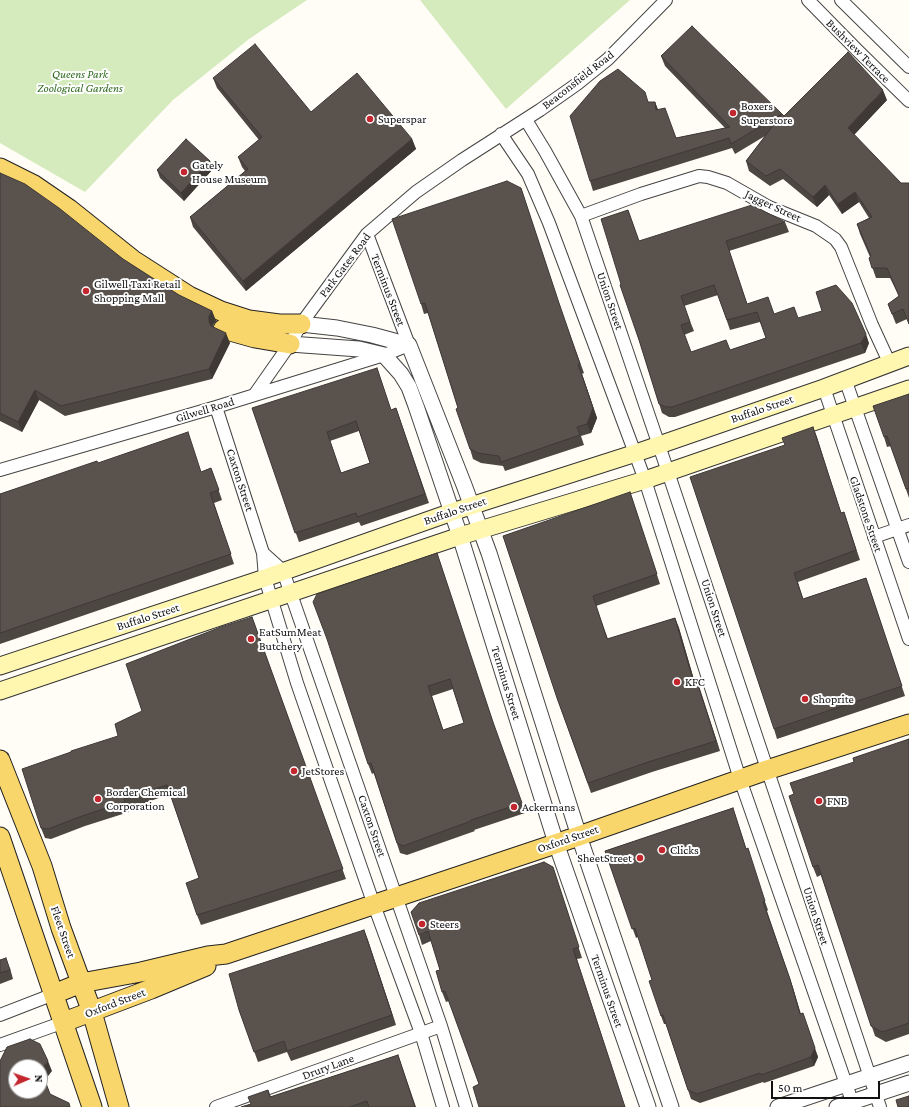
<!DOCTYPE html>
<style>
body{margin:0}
#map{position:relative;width:909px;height:1107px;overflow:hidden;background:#fffdf5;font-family:"Crimson Pro",serif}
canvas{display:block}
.north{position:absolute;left:8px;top:1059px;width:40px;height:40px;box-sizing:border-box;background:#fff;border:1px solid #a0a0a0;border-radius:50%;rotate:88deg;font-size:11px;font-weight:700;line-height:16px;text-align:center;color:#111}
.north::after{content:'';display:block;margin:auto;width:14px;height:18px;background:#c4262e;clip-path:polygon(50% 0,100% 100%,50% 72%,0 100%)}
.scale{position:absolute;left:771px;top:1081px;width:109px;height:18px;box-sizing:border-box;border:2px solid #111;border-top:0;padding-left:5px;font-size:12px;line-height:14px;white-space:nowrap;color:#111;-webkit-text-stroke:3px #fff;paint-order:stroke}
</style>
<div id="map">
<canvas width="909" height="1107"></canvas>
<div class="north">N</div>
<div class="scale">50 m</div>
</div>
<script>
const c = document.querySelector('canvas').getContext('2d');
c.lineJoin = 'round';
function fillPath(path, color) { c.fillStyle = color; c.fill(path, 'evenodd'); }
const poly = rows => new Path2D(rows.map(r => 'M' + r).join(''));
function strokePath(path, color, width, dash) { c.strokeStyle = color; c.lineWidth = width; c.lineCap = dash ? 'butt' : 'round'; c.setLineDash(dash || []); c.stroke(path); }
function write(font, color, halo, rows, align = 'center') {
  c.font = font + ' "Crimson Pro",serif'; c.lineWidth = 4; c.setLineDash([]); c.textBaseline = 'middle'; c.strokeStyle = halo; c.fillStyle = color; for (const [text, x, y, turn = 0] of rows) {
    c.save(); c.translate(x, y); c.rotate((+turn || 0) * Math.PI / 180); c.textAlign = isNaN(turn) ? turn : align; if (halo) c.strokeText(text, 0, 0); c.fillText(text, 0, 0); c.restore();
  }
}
fillPath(poly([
 [0,0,307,0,249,39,173,100,85,192,0,143],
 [420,0,630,0,506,109]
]), '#d5ebbd');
const minor = poly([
 [808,0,857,50,909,101],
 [841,0,909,67],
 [526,120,545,151,581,216,668,472,880,1107],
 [501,134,528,174,549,223,645,480,740,779,854,1107],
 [581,216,641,194,699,176,708,177,727,183,769,207,816,226,835,239,841,247,872,325,889,362],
 [845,379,909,562],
 [824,388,909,639],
 [255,394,290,344,301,324,367,234,416,192,462,160,540,110,577,84,608,59,666,0],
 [216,407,263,553,265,578,297,683,374,905,421,1033,443,1107],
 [0,470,216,407,384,355,409,345,367,234],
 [874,537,909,525],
 [263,553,283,571,441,1026,466,1107],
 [0,1015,54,994],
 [0,1045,64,1022],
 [216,1107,441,1026]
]);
const tertiary = poly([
 [301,324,337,328,372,335,409,345,464,485,489,553,579,836,671,1107],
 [290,344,359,349,384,355,401,374,409,387,416,406,460,536,556,843,648,1107],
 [778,1107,909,1063],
 [837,1107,909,1083]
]);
const secondary = poly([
 [0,666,265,578,452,512,636,453,824,388,909,356],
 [0,691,460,536,645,480,909,389]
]);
const primary = poly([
 [0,168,34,185,69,209,133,260,189,296,221,311,249,320,279,324,301,324],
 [223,329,255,338,290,344],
 [0,760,42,866,61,928,92,1012,119,1107],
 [0,837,92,1107],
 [54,994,81,983,141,972,208,956,226,954,579,836,767,770,909,724],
 [64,1022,151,989,206,966]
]);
strokePath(minor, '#444', 14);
strokePath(tertiary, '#444', 17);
strokePath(secondary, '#333', 19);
strokePath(primary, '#222', 21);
strokePath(minor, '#fff', 12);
strokePath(tertiary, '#fff', 15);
strokePath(secondary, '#fff6b0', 17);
strokePath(primary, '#f9d66b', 19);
fillPath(poly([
 [661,56,784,116,887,100,854,135,901,183,909,183,909,324,907,319,896,324,888,304,899,296,890,278,876,278,869,258,870,257,860,234,857,224,869,218,859,202,842,214,829,195,817,207,783,179,770,186,749,171,746,161,765,136,735,154,732,148,593,191,590,181,648,102,655,102,658,110,676,138,725,128,665,66],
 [213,78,311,112,412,139,416,149,246,291,193,227,190,217,245,171,242,167,238,157,259,140,217,88],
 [210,161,213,169,184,201,160,178,157,170],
 [0,173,123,259,179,295,212,311,216,321,212,327,230,343,212,379,65,416,39,400,22,432,0,421],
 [521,188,562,313,584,373,582,374,597,418,591,433,581,436,584,445,505,471,503,466,481,463,473,459,470,449,458,408,428,313,424,314,421,304],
 [628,210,639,241,785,222,789,232,729,251,747,304,774,314,798,318,869,343,865,353,675,417,669,417,662,413,639,340,621,284],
 [718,295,730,330,760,322,766,338,730,350,691,352,684,335,694,331,684,306],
 [909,394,909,498,891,446,887,447,884,437],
 [252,408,391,410,396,408,429,503,361,526,359,522,299,542],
 [359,431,370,463,341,473,330,441],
 [813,427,841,513,844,512,860,560,798,582,803,599,866,578,905,696,777,739,774,729,785,445],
 [98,463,201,472,211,468,222,500,214,503,234,564,0,644,0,494],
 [630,492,660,584,596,606,608,639,675,618,679,628,694,680,696,679,720,751,652,772,591,793,557,698],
 [440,563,496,732,525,813,474,830,475,831,407,855,400,853,374,773,372,774,368,764],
 [453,689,464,723,443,730,432,696],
 [252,617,346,879,201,925,197,915,199,878,170,794,128,809,129,812,85,826,51,839,45,838,41,828,118,736,142,711],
 [909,739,909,1034,886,1042,875,1036,821,875,817,877,813,867,794,794,854,762],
 [733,808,746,848,768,910,767,911,793,988,801,1014,818,1057,814,1066,764,1083,763,1082,700,1103,691,1099,666,1024,664,1024,661,1016,652,980,638,937,636,938,605,851],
 [553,867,582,958,577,959,479,1084,449,1001,446,1002,442,992,440,970,431,941,422,945,419,935],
 [364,930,396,1025,291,1061,287,1052,258,1062,239,1010],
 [0,960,10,968,13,979,0,984],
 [398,1055,416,1107,241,1107,251,1104,268,1090,271,1097]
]), '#4d4742');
fillPath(poly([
 [883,90,887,100,851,138,848,128],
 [655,102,659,112,656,110],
 [412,139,416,149,246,291,243,281],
 [210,161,213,169,184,201,181,193],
 [825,185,829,195,817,207,813,197],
 [855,192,859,202,842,214,838,204],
 [212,311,216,321,212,326,212,331,209,321,209,316],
 [226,333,230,343,212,379,209,369],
 [866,334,869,343,865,353,861,343],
 [582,374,597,418,591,433,587,424],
 [35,390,39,400,22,432,18,422],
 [813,427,817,437,844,523,841,513],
 [675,618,679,628,697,690,693,680],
 [696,679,700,689,720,751,716,741],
 [763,902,793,988,803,1023],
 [364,930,368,940,396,1025,392,1015],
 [573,949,577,959,625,1107],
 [806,1022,818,1057,814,1066,811,1057],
 [48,1061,52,1071,45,1080,41,1070]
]), '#3f3936');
const building = poly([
 [692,26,782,114,731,144,729,138,590,181,570,116,600,81,618,69,645,92,648,102,655,102,656,110,665,108,676,138,730,127,661,56,692,26],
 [255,44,311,112,357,73,412,139,243,281,190,217,248,169,238,157,262,137,213,78,255,44],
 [848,52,883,90,848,128,901,183,909,183,909,324,903,309,892,314,888,304,899,296,887,268,872,268,869,258,871,256,857,224,872,217,855,192,838,204,825,185,813,197,780,169,766,176,746,161,782,114,784,116,848,52],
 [186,139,210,161,181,193,157,170,186,139],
 [0,173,25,184,59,208,123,259,179,295,212,311,209,316,209,321,211,326,226,333,209,369,61,406,35,390,18,422,0,413,0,173],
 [507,181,521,188,559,303,580,364,578,364,593,408,587,424,577,427,580,435,501,462,499,456,478,453,470,449,456,409,458,408,425,303,421,304,392,219,507,181],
 [752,205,785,222,726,241,747,304,768,297,774,314,794,307,798,318,822,311,816,292,836,285,852,303,866,334,861,343,672,407,666,407,659,404,639,340,620,285,621,284,601,219,628,210,639,241,752,205],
 [714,285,727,320,757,312,766,338,730,350,726,340,691,352,681,325,690,322,681,296,714,285],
 [377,368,391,410,396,408,425,494,357,517,356,513,295,533,252,408,377,368],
 [356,421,370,463,341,473,327,432,356,421],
 [909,394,909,488,906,489,887,436,884,437,873,406,909,394],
 [813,427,841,513,844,512,856,550,794,573,803,599,866,578,902,686,774,729,690,477,785,445,782,438,813,427],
 [188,432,201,472,211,468,219,490,210,493,231,554,0,633,0,494,97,461,98,463,188,432],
 [630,492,657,574,593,596,607,639,675,618,693,680,696,679,716,741,648,762,588,783,557,698,503,536,630,492],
 [437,553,493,722,522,803,471,820,471,821,403,846,397,843,371,763,368,764,327,639,313,602,317,594,437,553],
 [450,679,464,723,443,730,428,686,450,679],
 [252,617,343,869,197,915,186,883,199,878,167,785,124,799,125,802,82,816,48,829,41,828,22,769,71,752,71,751,118,736,115,724,142,711,126,664,221,627,252,617],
 [909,739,909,1023,882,1032,871,1026,818,865,813,867,789,796,794,794,790,783,854,762,853,758,909,739],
 [733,808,746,849,748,848,765,901,763,902,790,979,800,1014,803,1013,815,1048,811,1057,761,1075,760,1073,697,1094,688,1090,663,1015,661,1016,649,981,652,980,635,928,632,929,605,851,733,808],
 [544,862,553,867,579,947,573,949,625,1107,479,1107,473,1087,479,1084,445,991,442,992,436,971,440,970,428,931,419,935,411,912,419,903,544,862],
 [364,930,392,1015,287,1051,284,1041,254,1052,239,1010,229,974,364,930],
 [6,958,10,970,0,973,0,960,6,958],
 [30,1039,40,1044,48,1061,41,1070,50,1094,69,1103,70,1107,0,1107,0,1061,7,1047,30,1039],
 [16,1067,40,1067,40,1091,16,1091,16,1067],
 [398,1055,415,1107,369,1107,367,1101,350,1107,241,1107,251,1104,248,1097,268,1090,270,1097,398,1055],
 [909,1096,909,1107,898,1107,896,1100,909,1096]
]);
fillPath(building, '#5a524d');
strokePath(building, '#3f3936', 1);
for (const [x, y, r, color] of [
 [733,113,4,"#c4262e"],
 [370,119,4,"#c4262e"],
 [184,172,4,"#c4262e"],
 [86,291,4,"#c4262e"],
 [251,639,4,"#c4262e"],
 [677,682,4,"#c4262e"],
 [805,699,4,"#c4262e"],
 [294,771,4,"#c4262e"],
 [98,799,4,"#c4262e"],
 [819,801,4,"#c4262e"],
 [514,807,4,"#c4262e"],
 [662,850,4,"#c4262e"],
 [640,858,4,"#c4262e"],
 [422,924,4,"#c4262e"]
]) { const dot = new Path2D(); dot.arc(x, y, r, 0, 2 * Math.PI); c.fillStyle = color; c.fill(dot); strokePath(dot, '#fff', 1.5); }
write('12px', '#111', '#fff', [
 ["Bushview Terrace",858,51,45],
 ["Beaconsfield Road",578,80,-38],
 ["Jagger Street",773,206,25],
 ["Park Gates Road",345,265,-53],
 ["Terminus Street",388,290,69],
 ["Union Street",610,301,71],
 ["Buffalo Street",762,409,-19],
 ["Gilwell Road",205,410,-17],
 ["Caxton Street",240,480,72],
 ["Buffalo Street",455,511,-19],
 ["Gladstone Street",866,514,71],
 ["Union Street",714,608,72],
 ["Buffalo Street",148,617,-18],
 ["Terminus Street",506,683,73],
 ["Caxton Street",372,826,71],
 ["Oxford Street",568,839,-19],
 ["Union Street",816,916,72],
 ["Fleet Street",63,932,71],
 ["Terminus Street",607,991,71],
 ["Oxford Street",115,1003,-21],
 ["Drury Lane",328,1067,-20]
]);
write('italic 12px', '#2f6b1f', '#fff', [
 ["Queens Park",80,74],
 ["Zoological Gardens",80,88]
]);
write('12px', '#111', '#fff', [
 ["Boxers",741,106],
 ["Superstore",741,120],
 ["Superspar",378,119],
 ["Gately",192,165],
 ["House Museum",192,179],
 ["Gilwell Taxi Retail",94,284],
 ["Shopping Mall",94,298],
 ["EatSumMeat",259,632],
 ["Butchery",259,646],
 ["KFC",685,682],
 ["Shoprite",813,699],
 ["JetStores",302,771],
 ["Border Chemical",106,792],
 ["Corporation",106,806],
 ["FNB",827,801],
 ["Ackermans",522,807],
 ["Clicks",670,850],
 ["SheetStreet",632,858,"right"],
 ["Steers",430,924]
], 'left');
</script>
